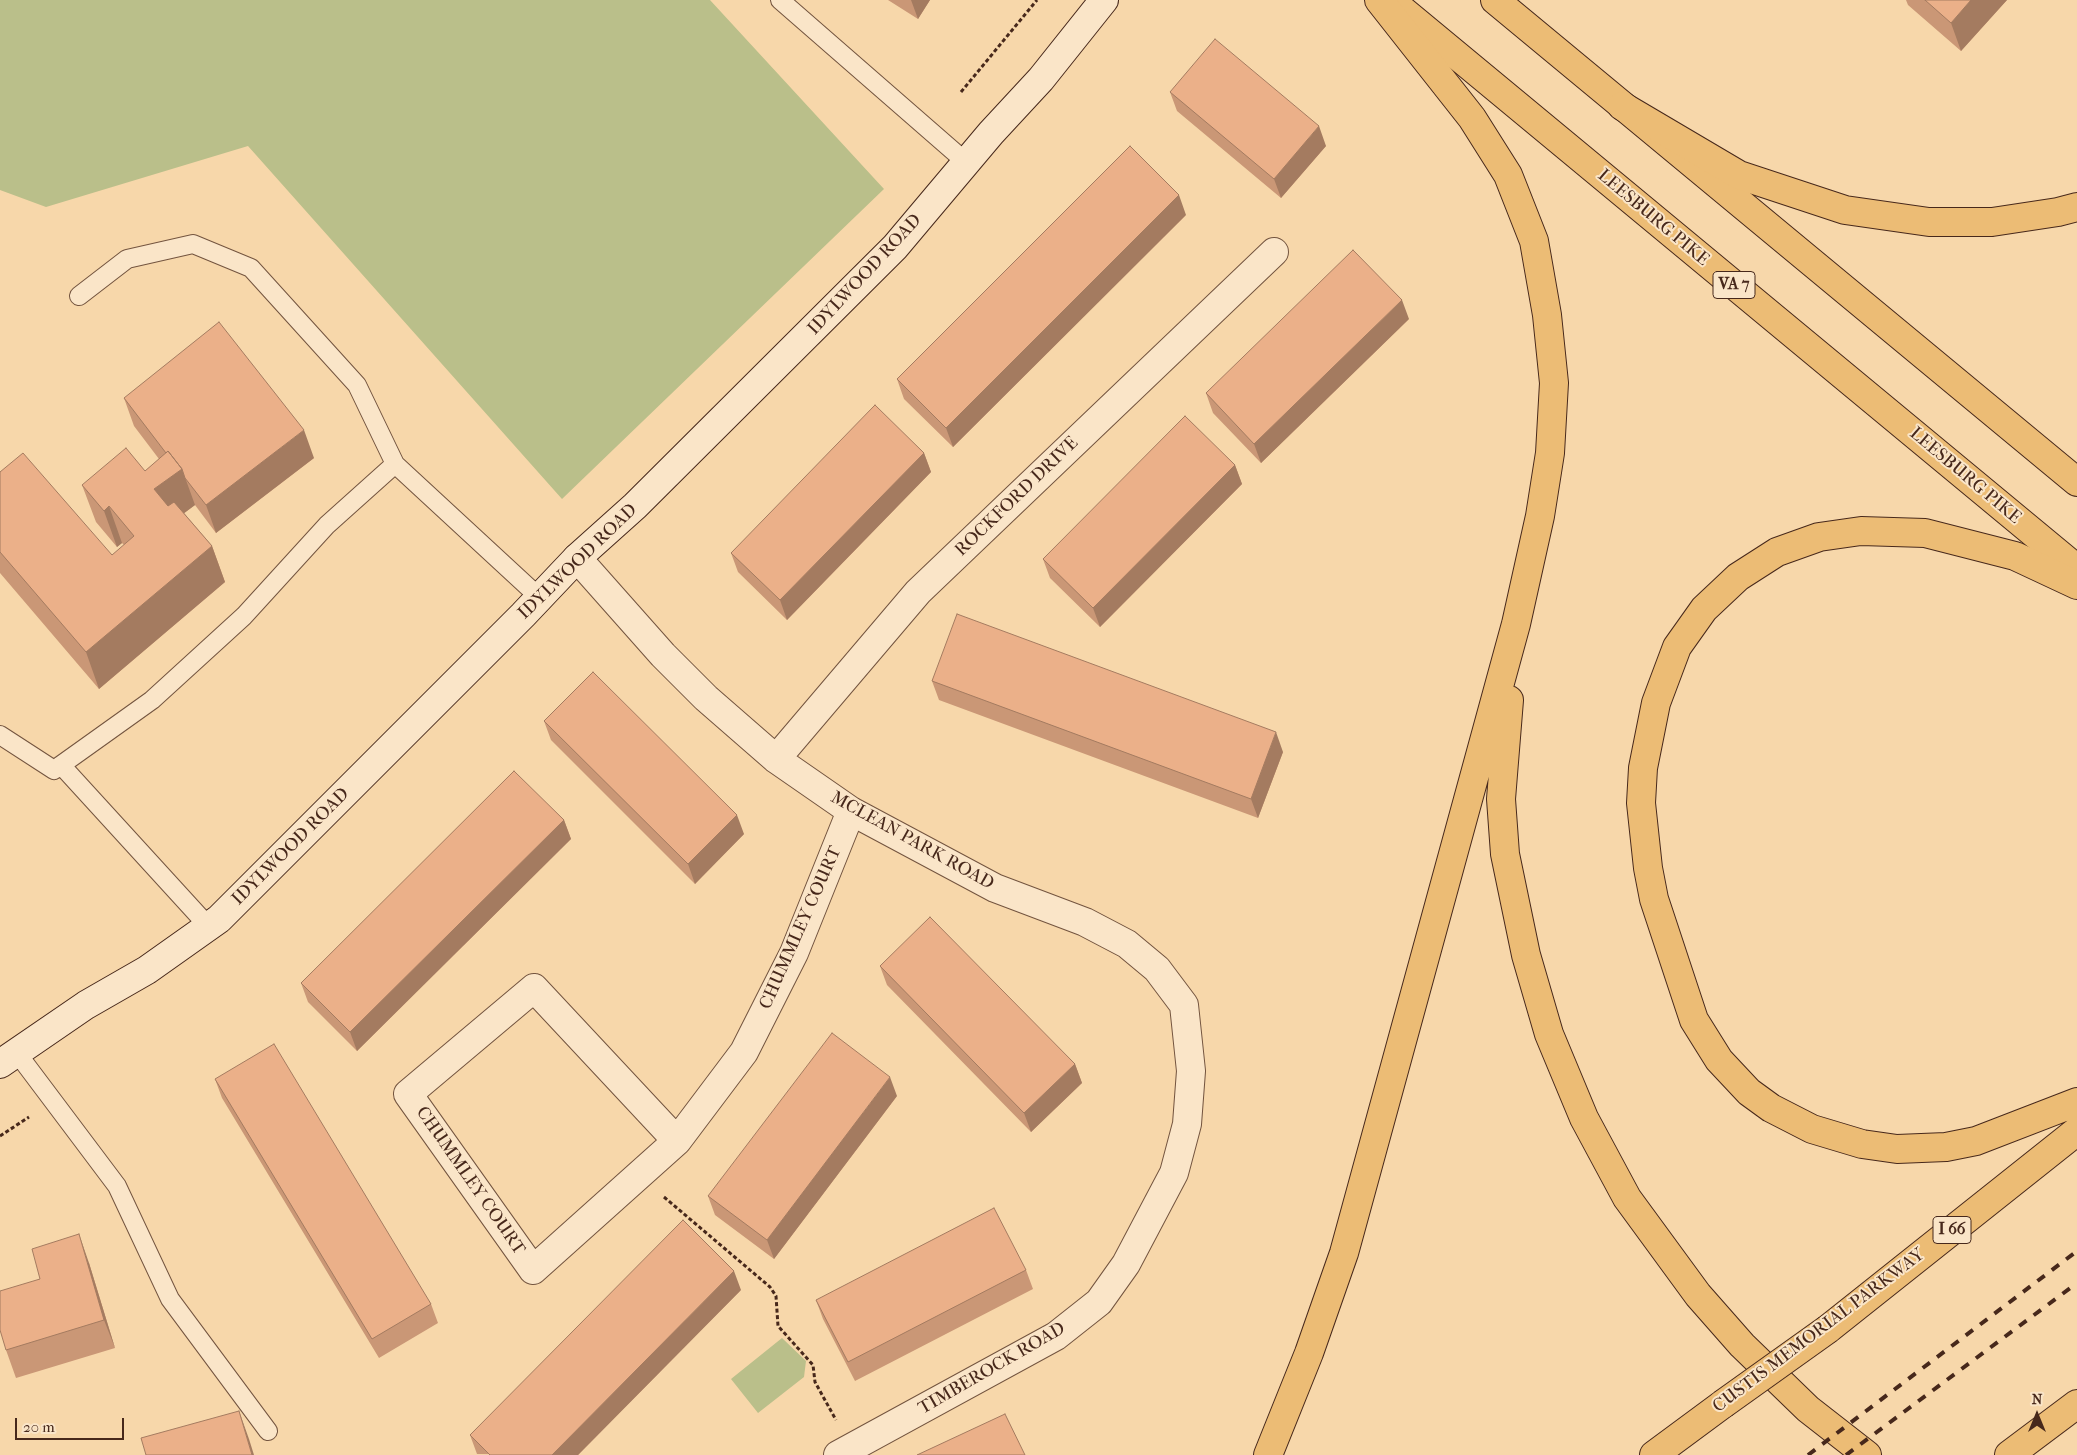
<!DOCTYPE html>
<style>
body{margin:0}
#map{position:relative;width:2077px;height:1455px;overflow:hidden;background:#f7d7aa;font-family:"IM FELL French Canon",serif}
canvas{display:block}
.north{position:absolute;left:2012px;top:1390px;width:50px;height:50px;-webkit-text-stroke:4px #fae5c8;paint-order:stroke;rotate:0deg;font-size:14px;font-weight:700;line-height:20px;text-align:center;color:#47281b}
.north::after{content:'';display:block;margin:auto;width:18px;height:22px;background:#47281b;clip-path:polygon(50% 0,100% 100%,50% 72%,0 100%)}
.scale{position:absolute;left:15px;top:1418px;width:109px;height:22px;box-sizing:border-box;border:2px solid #47281b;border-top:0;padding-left:6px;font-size:15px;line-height:18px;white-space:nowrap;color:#47281b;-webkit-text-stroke:4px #fae5c8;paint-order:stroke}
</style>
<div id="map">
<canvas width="2077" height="1455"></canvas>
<div class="north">N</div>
<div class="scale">20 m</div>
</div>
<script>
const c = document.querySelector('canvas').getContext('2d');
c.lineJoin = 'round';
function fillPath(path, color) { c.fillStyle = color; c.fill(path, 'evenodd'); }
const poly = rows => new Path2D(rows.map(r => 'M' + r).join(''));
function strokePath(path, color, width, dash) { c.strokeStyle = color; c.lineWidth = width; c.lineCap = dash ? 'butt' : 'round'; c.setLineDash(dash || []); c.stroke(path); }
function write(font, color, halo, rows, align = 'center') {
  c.font = font + ' "IM FELL French Canon",serif'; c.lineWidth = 4; c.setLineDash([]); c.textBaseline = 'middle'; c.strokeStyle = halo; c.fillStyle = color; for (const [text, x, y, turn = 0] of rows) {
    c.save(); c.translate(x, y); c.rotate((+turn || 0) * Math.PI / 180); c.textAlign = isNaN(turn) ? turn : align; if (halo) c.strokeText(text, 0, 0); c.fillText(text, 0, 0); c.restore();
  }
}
fillPath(poly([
 [0,0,710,0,884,189,562,499,248,146,46,207,0,190],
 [782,1338,806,1361,804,1377,758,1413,731,1379]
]), '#babf8a');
const service = poly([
 [780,0,967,163],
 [79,296,127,259,193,244,251,268,357,385,395,464,540,598],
 [0,735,54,770,152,700,244,616,327,525,395,464],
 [61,765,209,927],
 [17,1053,117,1186,170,1299,268,1431]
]);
const minor = poly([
 [577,558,663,655,706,698,776,759,851,811,995,888,1085,922,1127,944,1157,969,1184,1005,1191,1071,1187,1124,1174,1173,1126,1264,1099,1302,1056,1336,838,1455],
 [776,759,918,592,1274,252],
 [534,988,677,1141,533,1270,408,1094,534,988],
 [677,1141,744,1052,794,953,851,811]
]);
const secondary = poly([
 [0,1064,86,1005,147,970,219,919,523,615,577,558,635,506,895,247,991,133,1041,79,1104,0]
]);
const primary = poly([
 [1390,0,2077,569],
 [1495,0,2077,482]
]);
const motorway = poly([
 [1622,106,1739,175,1845,210,1929,222,1992,222,2058,212,2077,207],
 [2077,585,2015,556,1925,533,1861,531,1819,537,1777,552,1738,577,1704,609,1677,647,1656,703,1643,768,1641,803,1648,868,1654,899,1694,1020,1719,1060,1749,1092,1771,1108,1812,1129,1862,1144,1897,1149,1946,1147,1976,1141,2077,1102],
 [1509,700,1501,799,1505,854,1526,955,1549,1034,1584,1118,1627,1198,1698,1295,1742,1345,1808,1409,1867,1455],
 [1828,1329,2077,1131],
 [1268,1455,1309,1353,1344,1253,1516,624,1540,516,1550,453,1554,383,1547,315,1534,241,1508,175,1472,118,1379,0],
 [1654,1455,1723,1404],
 [2009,1455,2077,1404]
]);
strokePath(service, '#73543f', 20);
strokePath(minor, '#73543f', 30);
strokePath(secondary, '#47281b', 30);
strokePath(primary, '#47281b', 30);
strokePath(motorway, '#47281b', 30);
strokePath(poly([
 [961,92,1037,0],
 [0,1136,29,1117],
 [664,1197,770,1287,776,1296,778,1326,813,1365,815,1382,836,1420]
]), '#47281b', 3, [4, 2.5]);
strokePath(service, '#fae5c8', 18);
strokePath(minor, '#fae5c8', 28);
strokePath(secondary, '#fae5c8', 28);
strokePath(primary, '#ecbc75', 28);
strokePath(motorway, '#ecbc75', 28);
strokePath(poly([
 [1808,1455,2077,1251],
 [1846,1455,2077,1283]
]), '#47281b', 4, [9, 9]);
const motorwayBridge = poly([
 [1723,1404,1828,1329]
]);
strokePath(motorwayBridge, '#47281b', 30, []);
strokePath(motorwayBridge, '#ecbc75', 28);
fillPath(poly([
 [888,0,930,0,918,19],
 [1906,0,2007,0,1961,51,1908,5],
 [1170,92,1326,146,1281,198,1177,111],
 [1186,215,953,447,904,399,897,379],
 [1409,319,1261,463,1213,413,1206,393],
 [124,398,314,458,216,533,195,505,184,513,212,546,225,582,99,689,0,573,0,472,112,555,124,545,122,543,117,547,96,522,82,485,145,471,159,459,134,426],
 [924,453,931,472,787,620,738,572,731,553],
 [1235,465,1242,484,1100,627,1050,578,1043,559],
 [932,681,1283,752,1258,818,939,700],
 [544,721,744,834,695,884,551,740],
 [564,820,571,839,357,1051,308,1002,301,983],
 [880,966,1075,1064,1082,1083,1031,1132,887,985],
 [215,1079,431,1304,438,1323,379,1358,222,1098],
 [897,1096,774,1259,715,1215,708,1196],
 [89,1263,115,1348,16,1378,6,1350,40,1279],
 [1026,1270,1033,1289,855,1381,823,1319,816,1300],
 [741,1290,578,1455,477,1454,470,1435]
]), '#ca9776');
fillPath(poly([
 [911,0,930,0,918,19],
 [1971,0,2007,0,1961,51,1951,23],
 [1319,126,1326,146,1281,198,1274,179],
 [1179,195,1186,215,953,447,946,428],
 [1402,300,1409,319,1261,463,1254,444],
 [304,430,314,458,216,533,206,505],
 [924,453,931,472,787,620,780,600],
 [1235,465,1242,484,1100,627,1093,608],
 [182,469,195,505,167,526,154,489],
 [109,506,122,543,117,547,104,511],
 [212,546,225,582,99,689,86,652],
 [1276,732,1283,752,1258,818,1251,799],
 [737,815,744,834,695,884,688,864],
 [564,820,571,839,357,1051,350,1032],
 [1075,1064,1082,1083,1031,1132,1024,1113],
 [890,1077,897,1096,774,1259,767,1240],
 [79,1234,89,1263,115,1348,104,1320],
 [734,1271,741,1290,578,1455,552,1455],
 [239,1411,249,1439,254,1455,252,1455]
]), '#a47b60');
const building = poly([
 [1925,0,1971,0,1951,23,1925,0],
 [1215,39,1319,126,1274,179,1170,92,1215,39],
 [1130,146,1179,195,946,428,897,379,1130,146],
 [1353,250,1402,300,1254,444,1206,393,1353,250],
 [219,322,304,430,206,505,185,478,182,469,168,451,166,453,124,398,219,322],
 [875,405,924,453,780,600,731,553,875,405],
 [1185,416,1235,465,1093,608,1043,559,1185,416],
 [126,448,145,471,168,451,182,469,154,489,168,506,174,502,212,546,86,652,0,552,0,472,23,453,112,555,134,536,109,506,104,511,82,485,126,448],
 [957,614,1276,732,1251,799,932,681,957,614],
 [593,672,737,815,688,864,544,721,593,672],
 [514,771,564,820,350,1032,301,983,514,771],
 [930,917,1075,1064,1024,1113,880,966,930,917],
 [832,1033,890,1077,767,1240,708,1196,832,1033],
 [274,1044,431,1304,372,1339,215,1079,274,1044],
 [994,1208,1026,1270,848,1362,816,1300,994,1208],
 [683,1220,734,1271,552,1455,490,1455,470,1435,683,1220],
 [79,1234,104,1320,6,1350,0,1330,0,1291,40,1279,32,1249,79,1234],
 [239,1411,252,1455,146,1455,141,1438,239,1411],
 [1005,1414,1025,1455,917,1455,1005,1414]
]);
fillPath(building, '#ebb089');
strokePath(building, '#a47b60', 1);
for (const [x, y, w] of [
 [1734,285,42],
 [1952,1230,38]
]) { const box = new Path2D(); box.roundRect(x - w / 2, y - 13.5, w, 27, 4); c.fillStyle = '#fae5c8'; c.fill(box); strokePath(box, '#47281b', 1); }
write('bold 16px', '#47281b', null, [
 ["VA 7",1734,285],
 ["I 66",1952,1230]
]);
write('18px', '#47281b', '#fae5c8', [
 ["LEESBURG PIKE",1653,218,40],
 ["IDYLWOOD ROAD",865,275,-47],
 ["LEESBURG PIKE",1965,476,40],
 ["ROCKFORD DRIVE",1017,497,-44],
 ["IDYLWOOD ROAD",578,562,-44],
 ["MCLEAN PARK ROAD",912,841,29],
 ["IDYLWOOD ROAD",291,847,-45],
 ["CHUMMLEY COURT",801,928,-66],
 ["CHUMMLEY COURT",470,1181,55],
 ["CUSTIS MEMORIAL PARKWAY",1819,1331,-37],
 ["TIMBEROCK ROAD",992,1369,-30]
]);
</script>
